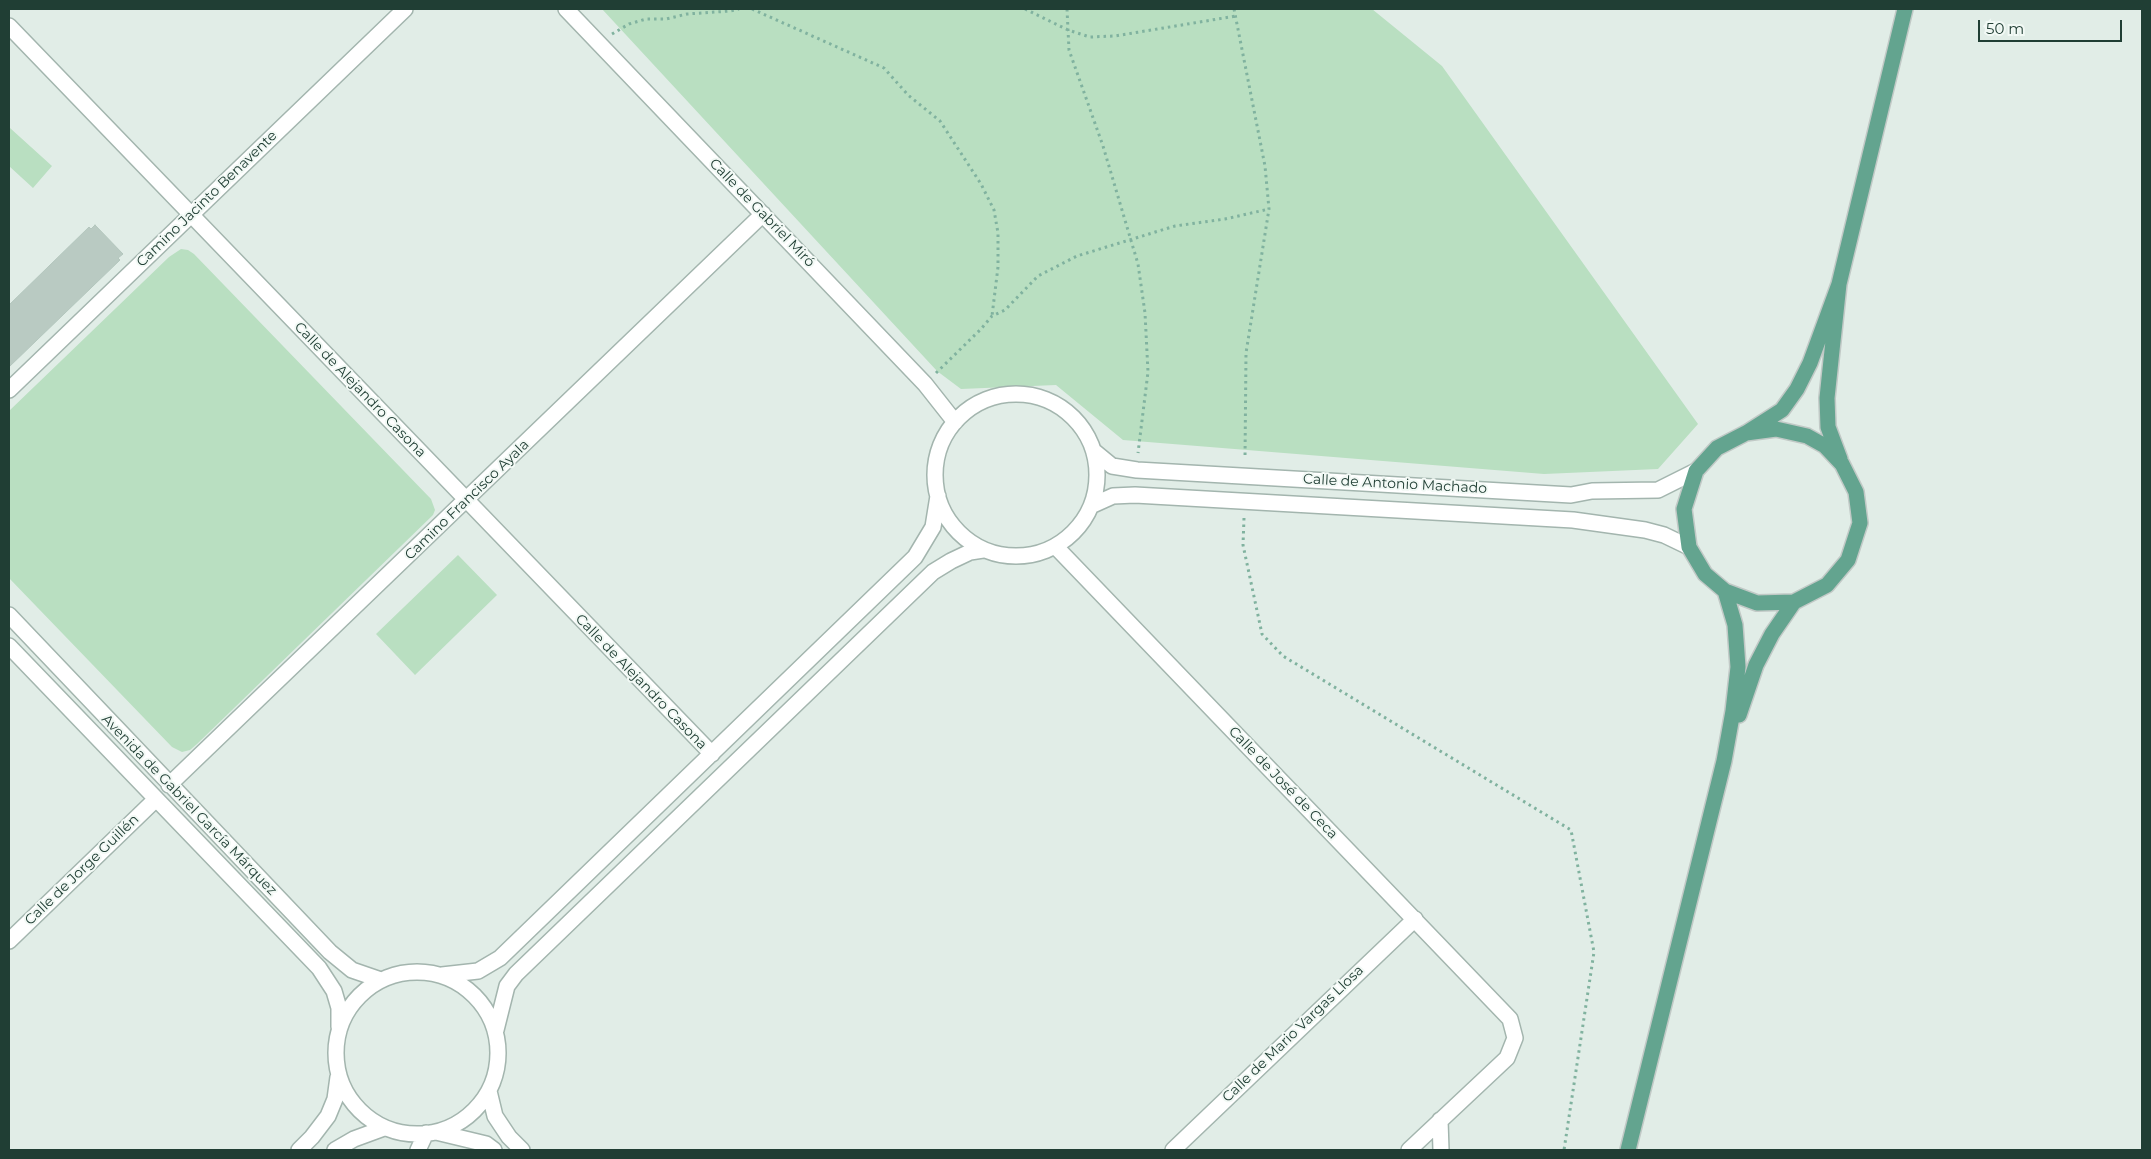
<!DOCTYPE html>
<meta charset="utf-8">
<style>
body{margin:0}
#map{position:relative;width:2151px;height:1159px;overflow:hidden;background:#e1ede7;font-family:Montserrat,sans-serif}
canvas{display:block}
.frame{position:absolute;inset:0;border:10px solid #203e34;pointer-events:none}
.scale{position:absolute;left:1978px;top:20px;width:144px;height:22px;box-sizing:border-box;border:2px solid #203e34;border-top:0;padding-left:6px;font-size:15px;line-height:18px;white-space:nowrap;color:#203e34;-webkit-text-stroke:4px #f2f9f5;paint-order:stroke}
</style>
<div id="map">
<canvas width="2151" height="1159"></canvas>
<div class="frame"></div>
<div class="scale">50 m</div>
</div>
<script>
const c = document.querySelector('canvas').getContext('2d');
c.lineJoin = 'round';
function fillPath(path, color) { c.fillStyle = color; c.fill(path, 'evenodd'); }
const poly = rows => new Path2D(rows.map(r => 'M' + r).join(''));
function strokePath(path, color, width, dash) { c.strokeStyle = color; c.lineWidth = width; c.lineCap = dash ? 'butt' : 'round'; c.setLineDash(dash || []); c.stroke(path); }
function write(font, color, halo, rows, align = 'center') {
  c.font = font + ' Montserrat,sans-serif'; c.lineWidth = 4; c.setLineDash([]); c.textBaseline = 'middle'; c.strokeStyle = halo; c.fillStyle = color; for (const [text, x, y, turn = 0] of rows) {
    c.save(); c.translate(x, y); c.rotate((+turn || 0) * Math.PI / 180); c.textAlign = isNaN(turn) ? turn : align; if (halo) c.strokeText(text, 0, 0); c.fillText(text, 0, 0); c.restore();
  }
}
fillPath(poly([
 [602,9,1372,9,1442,66,1698,424,1658,469,1544,474,1123,440,1056,385,961,389,937,371],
 [10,128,52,166,33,188,9,166],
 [181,249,188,250,194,254,431,499,435,510,433,515,197,744,190,750,182,752,172,747,9,578,9,411,169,257],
 [458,555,497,595,415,675,376,634]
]), '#b9dfc1');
const building = poly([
 [95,225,123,254,118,258,120,260,9,367,9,305,89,227,91,229,95,225]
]);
fillPath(building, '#b9cac2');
strokePath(building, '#b3c6bd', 1);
const minor = poly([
 [566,9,925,384,955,422],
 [9,26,712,754],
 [9,390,405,9],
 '935 475a81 81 0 1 1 162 0a81 81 0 1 1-162 0Z',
 [1095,452,1112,466,1137,470,1571,495,1592,491,1658,490,1696,471],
 [1093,505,1113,496,1135,495,1573,520,1645,530,1664,535,1689,547],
 [1056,547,1510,1019,1515,1038,1507,1058,1409,1150],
 [9,615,330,952,352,970,381,980],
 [9,646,319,968,334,991,339,1008,339,1027],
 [169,785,763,214],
 [9,941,156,799],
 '336 1053a81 81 0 1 1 162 0a81 81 0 1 1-162 0Z',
 [442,975,478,971,500,958,915,557,933,527,938,496],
 [496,1030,507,986,516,974,933,572,951,561,970,552,983,550],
 [489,1091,495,1116,509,1137,522,1150],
 [1440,1120,1441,1150],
 [436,1132,486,1144,494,1150],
 [299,1150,312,1137,328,1116,335,1099,338,1077],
 [335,1150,354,1139,384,1128],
 [418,1150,426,1133],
 [1173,1150,1415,919]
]);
const major = poly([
 [1746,433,1776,429,1807,436,1825,446,1842,464,1856,492,1860,523,1848,560,1827,585,1794,602,1757,603,1725,591,1705,574,1689,547,1684,509,1696,471,1717,448,1746,433,1782,410,1797,389,1810,363,1839,284],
 [1840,459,1828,427,1827,398,1839,284,1905,9],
 [1739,715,1756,665,1772,634,1794,602],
 [1628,1150,1724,761,1733,711,1738,667,1735,625,1725,591]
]);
strokePath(minor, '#a3b5ae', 18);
strokePath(major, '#c1c9c6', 18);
strokePath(poly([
 [752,9,884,68,908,95,940,121,981,184,994,210,998,233,998,267,992,316],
 [1025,9,1068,30,1090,37,1115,36,1236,16],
 [1067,9,1069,50,1103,146,1138,264,1145,313,1148,372,1138,453],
 [1234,9,1265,166,1269,209,1246,353,1245,459],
 [612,34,629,24,646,19,666,19,687,14,730,11,739,9],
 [936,373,981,329,992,316,1005,310,1038,276,1077,256,1175,226,1225,219,1269,209],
 [1244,518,1243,545,1262,634,1283,656,1571,830,1594,952,1564,1150]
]), '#80b29f', 3, [2.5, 4]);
strokePath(minor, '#fff', 15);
strokePath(major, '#63a48f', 15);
write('14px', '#203e34', '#f2f9f5', [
 ["Camino Jacinto Benavente",207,199,-44],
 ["Calle de Gabriel Miró",762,213,46],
 ["Calle de Alejandro Casona",360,390,46],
 ["Calle de Antonio Machado",1395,484,3],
 ["Camino Francisco Ayala",467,500,-44],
 ["Calle de Alejandro Casona",641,682,46],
 ["Calle de José de Ceca",1283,783,46],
 ["Avenida de Gabriel García Márquez",189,805,46],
 ["Calle de Jorge Guillén",82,870,-44],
 ["Calle de Mario Vargas Llosa",1293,1034,-44]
]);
</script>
